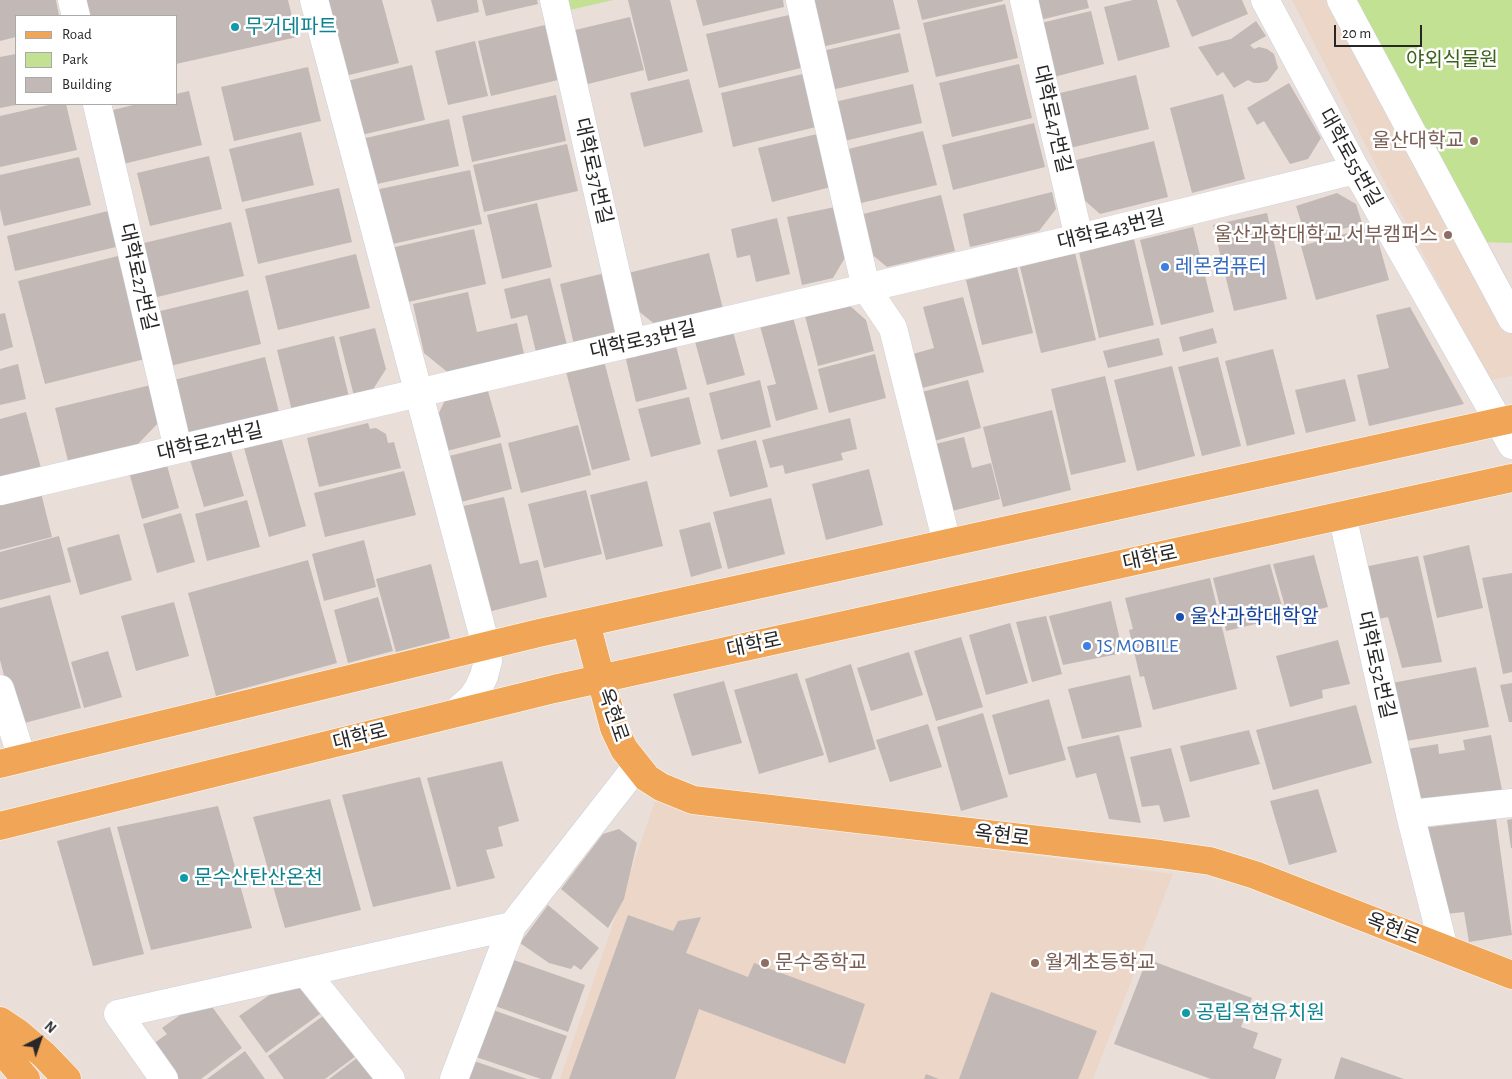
<!DOCTYPE html>
<meta charset="utf-8">
<style>
body{margin:0}
#map{position:relative;width:1512px;height:1079px;overflow:hidden;background:#eaded8;font-family:"Alegreya Sans",sans-serif}
canvas{display:block}
.legend{position:absolute;left:15px;top:15px;width:162px;height:90px;box-sizing:border-box;background:#fff;border:1px solid #a9a9a9;margin:0;padding:6px 9px;list-style:none;font-size:15px;color:#272727}
.legend li{display:flex;align-items:center;gap:10px;height:25px}
.legend b{width:25px;border:1px solid #a9a9a9}
.north{position:absolute;left:15px;top:1014px;width:50px;height:50px;-webkit-text-stroke:4px #fff;paint-order:stroke;rotate:41deg;font-size:14px;font-weight:700;line-height:20px;text-align:center;color:#272727}
.north::after{content:'';display:block;margin:auto;width:18px;height:22px;background:#272727;clip-path:polygon(50% 0,100% 100%,50% 72%,0 100%)}
.scale{position:absolute;left:1334px;top:25px;width:88px;height:22px;box-sizing:border-box;border:2px solid #272727;border-top:0;padding-left:6px;font-size:15px;line-height:18px;white-space:nowrap;color:#272727;-webkit-text-stroke:4px #fff;paint-order:stroke}
</style>
<div id="map">
<canvas width="1512" height="1079"></canvas>
<ul class="legend">
<li><b style="height:6px;background:#f0a557"></b>Road</li>
<li><b style="height:14px;background:#c2e193"></b>Park</li>
<li><b style="height:14px;background:#c2b8b5"></b>Building</li>
</ul>
<div class="north">N</div>
<div class="scale">20 m</div>
</div>
<script>
const c = document.querySelector('canvas').getContext('2d');
c.lineJoin = 'round';
function fillPath(path, color) { c.fillStyle = color; c.fill(path, 'evenodd'); }
const poly = rows => new Path2D(rows.map(r => 'M' + r).join(''));
function strokePath(path, color, width, dash) { c.strokeStyle = color; c.lineWidth = width; c.lineCap = dash ? 'butt' : 'round'; c.setLineDash(dash || []); c.stroke(path); }
function write(font, color, halo, rows, align = 'center') {
  c.font = font + ' "Alegreya Sans","Noto Sans KR",sans-serif'; c.lineWidth = 5; c.setLineDash([]); c.textBaseline = 'middle'; c.strokeStyle = halo; c.fillStyle = color; for (const [text, x, y, turn = 0] of rows) {
    c.save(); c.translate(x, y); c.rotate((+turn || 0) * Math.PI / 180); c.textAlign = isNaN(turn) ? turn : align; if (halo) c.strokeText(text, 0, 0); c.fillText(text, 0, 0); c.restore();
  }
}
fillPath(poly([
 [1292,0,1358,0,1512,287,1512,376,1490,380,1385,183],
 [656,798,972,847,1173,874,1093,1079,560,1079]
]), '#ecd6c7');
fillPath(poly([
 [568,0,613,0,570,10],
 [1351,0,1512,0,1512,243,1482,242]
]), '#c2e193');
fillPath(poly([
 [0,0,56,0,59,16,16,16,16,37,0,41],
 [84,0,288,0,297,37,176,64,176,16,88,16],
 [325,0,382,0,399,63,345,76],
 [431,0,477,0,479,12,437,22],
 [482,0,537,0,538,4,486,16],
 [628,0,670,0,688,71,648,81],
 [696,0,783,0,784,7,703,26],
 [806,0,893,0,900,29,817,48],
 [917,0,1003,0,1003,1,922,20],
 [1031,0,1087,0,1089,8,1036,21],
 [1133,0,1157,0,1170,47,1118,61,1104,7],
 [1176,0,1242,0,1248,14,1192,37],
 [1005,4,1018,58,936,77,923,23],
 [1091,11,1104,64,1050,78,1037,24],
 [789,15,801,68,719,88,706,34],
 [630,17,644,70,584,85,571,31],
 [1256,21,1266,36,1250,45,1254,49,1259,47,1267,49,1274,54,1278,68,1268,81,1260,83,1254,83,1248,80,1234,88,1223,72,1217,76,1198,47,1231,39],
 [545,25,558,80,491,96,478,41],
 [900,33,909,72,827,91,818,52],
 [475,41,488,96,448,105,435,51],
 [16,54,16,105,0,108,0,57],
 [1019,64,1032,118,952,137,939,83],
 [412,65,425,120,357,136,343,82],
 [308,67,321,121,234,141,221,87],
 [803,74,816,127,733,147,721,93],
 [1136,75,1149,129,1070,148,1056,94],
 [689,79,703,132,644,147,630,93],
 [1289,83,1321,138,1308,159,1290,164,1264,121,1257,125,1247,108],
 [913,84,922,123,840,142,830,103],
 [189,91,202,145,119,165,105,112,137,104,176,104,176,94],
 [1223,94,1245,179,1192,193,1170,108],
 [556,95,566,141,472,162,462,116],
 [53,104,66,104,77,150,0,167,0,116],
 [449,119,459,166,368,186,357,140],
 [1034,123,1045,167,953,190,942,145],
 [923,131,937,185,857,204,844,150],
 [301,132,314,185,242,202,229,149],
 [817,134,831,187,772,202,758,148],
 [1154,141,1168,197,1100,214,1082,198,1072,161],
 [567,144,578,191,484,212,473,165],
 [209,156,222,209,150,226,137,173],
 [79,157,91,205,4,226,0,209,0,175],
 [470,170,482,224,388,245,375,190],
 [339,188,352,242,258,264,245,209],
 [1052,192,1056,209,1039,231,970,247,963,214],
 [1337,193,1356,204,1362,223,1307,240,1296,206],
 [941,195,955,251,887,267,869,252,859,215],
 [537,203,552,267,502,279,487,215],
 [835,207,846,256,833,278,802,285,787,217],
 [108,211,116,247,15,271,7,236],
 [1267,213,1287,299,1234,311,1213,225],
 [777,218,790,274,756,282,750,255,737,258,731,229],
 [231,222,244,276,149,299,136,245],
 [1374,226,1389,280,1316,300,1301,246],
 [1193,227,1214,312,1161,325,1140,240],
 [474,229,486,284,404,303,391,248],
 [1134,239,1154,325,1099,338,1079,252],
 [709,253,723,309,656,325,637,310,628,273],
 [1075,253,1096,340,1041,353,1020,267],
 [356,254,370,308,278,330,265,276],
 [118,256,145,359,45,384,18,281],
 [1017,267,1033,333,982,345,966,280],
 [609,272,625,337,575,349,560,284],
 [550,278,568,349,537,356,527,315,511,319,504,289],
 [248,290,261,344,166,367,152,313],
 [468,292,477,332,517,323,525,358,451,375,424,353,413,304],
 [963,297,984,372,922,388,913,354,934,348,923,307],
 [849,305,866,320,874,351,818,366,805,316],
 [1410,307,1464,404,1369,426,1357,375,1389,368,1376,315],
 [5,313,13,347,0,351,0,314],
 [793,317,818,409,776,421,767,386,776,384,760,326],
 [375,328,386,369,372,391,354,396,339,337],
 [732,328,745,375,707,385,694,338],
 [1213,328,1217,343,1183,352,1179,337],
 [334,336,349,397,292,411,277,350],
 [1159,338,1163,355,1108,368,1103,351],
 [675,342,687,389,636,402,625,355],
 [1273,349,1295,434,1247,446,1225,361],
 [875,354,886,398,829,413,818,369],
 [265,357,279,412,183,435,170,381],
 [603,357,630,460,592,470,565,368],
 [1218,357,1241,446,1202,456,1178,367],
 [18,364,26,399,0,405,0,369],
 [1172,366,1195,456,1137,471,1114,380],
 [1105,376,1126,462,1071,475,1051,389],
 [1345,379,1356,421,1306,433,1295,390],
 [760,380,771,427,721,440,709,393],
 [968,380,981,428,927,443,914,394],
 [486,384,501,437,443,452,435,421,448,394],
 [151,385,160,421,138,444,68,461,55,408],
 [689,397,701,444,651,457,638,409],
 [1052,410,1071,490,1003,507,983,427],
 [26,412,41,468,0,479,0,419],
 [850,418,857,449,841,453,843,460,785,474,783,465,770,468,762,440],
 [368,423,370,429,376,428,386,434,388,443,394,442,401,468,319,487,307,438],
 [578,425,591,475,521,493,508,443],
 [281,437,306,526,269,537,244,448],
 [964,437,972,468,991,463,1000,499,944,513,927,446],
 [756,440,768,487,730,497,717,450],
 [501,443,512,489,453,504,441,458],
 [230,448,244,496,204,507,190,460],
 [166,462,179,508,142,519,129,472],
 [869,469,883,525,826,540,812,484],
 [404,471,416,515,325,537,314,493],
 [647,481,663,546,606,560,590,495],
 [39,485,52,537,0,550,0,495],
 [586,490,602,554,544,568,528,504],
 [504,497,520,564,538,560,547,597,484,613,459,507],
 [771,498,785,554,728,569,713,512],
 [247,500,260,547,207,561,195,514],
 [181,513,195,562,157,573,143,524],
 [710,522,722,568,691,577,679,530],
 [119,534,132,580,80,595,67,548],
 [59,536,71,582,0,600,0,552],
 [364,540,376,587,324,601,312,554],
 [1469,545,1483,608,1437,618,1423,556],
 [1314,555,1328,607,1288,617,1273,564],
 [1418,556,1442,662,1402,668,1388,617,1370,621,1359,568],
 [308,560,337,663,216,696,188,593],
 [431,564,450,638,396,652,376,579],
 [1270,564,1285,617,1226,631,1213,578],
 [1512,573,1512,672,1503,674,1482,578],
 [1210,578,1237,689,1153,710,1144,676,1140,677,1129,630,1133,629,1125,598],
 [50,595,81,708,17,725,0,660,0,608],
 [378,597,393,651,348,663,334,610],
 [1111,601,1123,653,1063,665,1049,616],
 [174,602,189,656,136,671,121,616],
 [1046,616,1062,674,1032,682,1016,622],
 [1010,623,1028,683,986,695,969,635],
 [961,637,983,707,936,721,914,651],
 [1338,640,1350,684,1322,690,1323,698,1290,707,1276,656],
 [108,651,122,697,84,708,71,662],
 [909,652,923,695,871,711,857,668],
 [851,664,876,749,829,763,805,679],
 [1476,667,1489,727,1400,742,1387,684],
 [797,673,824,755,759,774,734,690],
 [1130,675,1142,727,1082,739,1068,689],
 [724,681,742,743,692,756,673,694],
 [1512,683,1512,722,1509,722,1500,685],
 [1049,699,1066,760,1009,775,992,715],
 [1356,705,1372,763,1273,790,1256,730],
 [983,713,1008,797,961,811,937,727],
 [928,724,942,767,890,782,876,740],
 [1249,730,1260,764,1190,782,1180,746],
 [1119,735,1141,823,1109,819,1096,773,1076,778,1067,747],
 [1491,735,1503,795,1425,804,1409,789,1401,750,1438,744,1439,754,1465,750,1463,740],
 [1171,748,1190,817,1164,822,1159,805,1142,807,1130,757],
 [502,761,519,821,498,827,503,846,486,850,495,878,457,887,427,778],
 [420,777,451,889,373,907,342,795],
 [1318,789,1337,852,1289,865,1270,801],
 [330,799,361,910,285,928,253,817],
 [218,806,252,928,151,950,117,827],
 [1496,819,1512,935,1469,942,1464,912,1437,915,1423,828],
 [1512,819,1512,848,1511,848,1507,820],
 [110,827,144,954,93,966,57,841],
 [619,829,637,843,624,899,608,928,561,889,603,834],
 [548,905,599,948,581,970,574,965,571,969,549,963,520,943],
 [628,915,673,931,678,921,701,917,686,953,748,977,754,963,865,1004,845,1064,699,1009,675,1079,569,1079],
 [511,959,585,985,568,1032,495,1006],
 [1147,959,1252,998,1241,1027,1258,1033,1253,1048,1282,1059,1275,1079,1211,1079,1114,1044],
 [293,979,320,1014,266,1053,239,1016],
 [991,992,1097,1031,1078,1079,959,1079],
 [205,997,242,1048,201,1079,178,1079,153,1044,167,1034,162,1028],
 [493,1010,567,1036,551,1079,541,1079,476,1057],
 [323,1016,356,1056,325,1079,284,1079,268,1056],
 [245,1051,265,1079,207,1079],
 [1341,1057,1404,1079,1334,1079],
 [357,1058,373,1079,329,1079],
 [474,1061,527,1079,468,1079],
 [926,1074,939,1079,924,1079]
]), '#c2b8b5');
const minor = poly([
 [72,0,76,16],
 [314,0,486,646,488,661,484,676,478,689,472,698,454,714],
 [554,0,632,343],
 [800,0,866,288,893,328,947,543],
 [1024,0,1079,238],
 [1265,0,1356,170,1512,445],
 [1341,0,1512,319],
 [97,104,178,449],
 [0,491,1079,238,1356,170],
 [1342,515,1410,814,1444,949],
 [0,689,22,758],
 [1410,814,1512,803],
 [306,973,391,1079],
 [164,1079,118,1014,512,926],
 [454,1079,512,926,637,766]
]);
const major = poly([
 [586,623,614,728,624,749,647,778,661,787,693,800,1160,854,1210,861,1255,875,1512,975],
 [0,764,539,633,1512,419],
 [0,826,554,689,1512,478],
 [0,1021,18,1033,44,1055,67,1079],
 [0,1052,7,1057,26,1079]
]);
strokePath(minor, '#cad2dc', 29);
strokePath(major, '#fff', 29);
strokePath(minor, '#fff', 28);
strokePath(major, '#f0a557', 28);
for (const [x, y, r, color] of [
 [235,27,5,"#0f9aa8"],
 [1474,141,5,"#8d6e63"],
 [1448,235,5,"#8d6e63"],
 [1165,267,5,"#3f7fe0"],
 [1180,617,5,"#1a4fb4"],
 [1087,646,5,"#3f7fe0"],
 [184,878,5,"#0f9aa8"],
 [765,963,5,"#8d6e63"],
 [1035,963,5,"#8d6e63"],
 [1186,1013,5,"#0f9aa8"]
]) { const dot = new Path2D(); dot.arc(x, y, r, 0, 2 * Math.PI); c.fillStyle = color; c.fill(dot); strokePath(dot, '#fff', 2); }
write('20px', '#0d838f', '#fff', [
 ["무거데파트",245,27],
 ["문수산탄산온천",194,878],
 ["공립옥현유치원",1196,1013]
], 'left');
write('20px', '#3b6219', '#fff', [
 ["야외식물원",1452,60]
]);
write('20px', '#272727', '#fff', [
 ["대학로47번길",1052,119,77],
 ["대학로55번길",1350,158,61],
 ["대학로37번길",593,171,77],
 ["대학로43번길",1111,230,-14],
 ["대학로27번길",138,277,77],
 ["대학로33번길",643,340,-13],
 ["대학로21번길",210,442,-13],
 ["대학로",1150,558,-12],
 ["대학로",754,645,-12],
 ["대학로52번길",1376,665,77],
 ["옥현로",613,715,71],
 ["대학로",360,737,-14],
 ["옥현로",1002,836,7],
 ["옥현로",1393,929,21]
]);
write('20px', '#785e54', '#fff', [
 ["울산대학교",1464,141],
 ["울산과학대학교 서부캠퍼스",1438,235],
 ["문수중학교",775,963,"left"],
 ["월계초등학교",1045,963,"left"]
], 'right');
write('20px', '#366cbe', '#fff', [
 ["레몬컴퓨터",1175,267],
 ["JS MOBILE",1097,646]
], 'left');
write('20px', '#164399', '#fff', [
 ["울산과학대학앞",1190,617]
], 'left');
</script>
